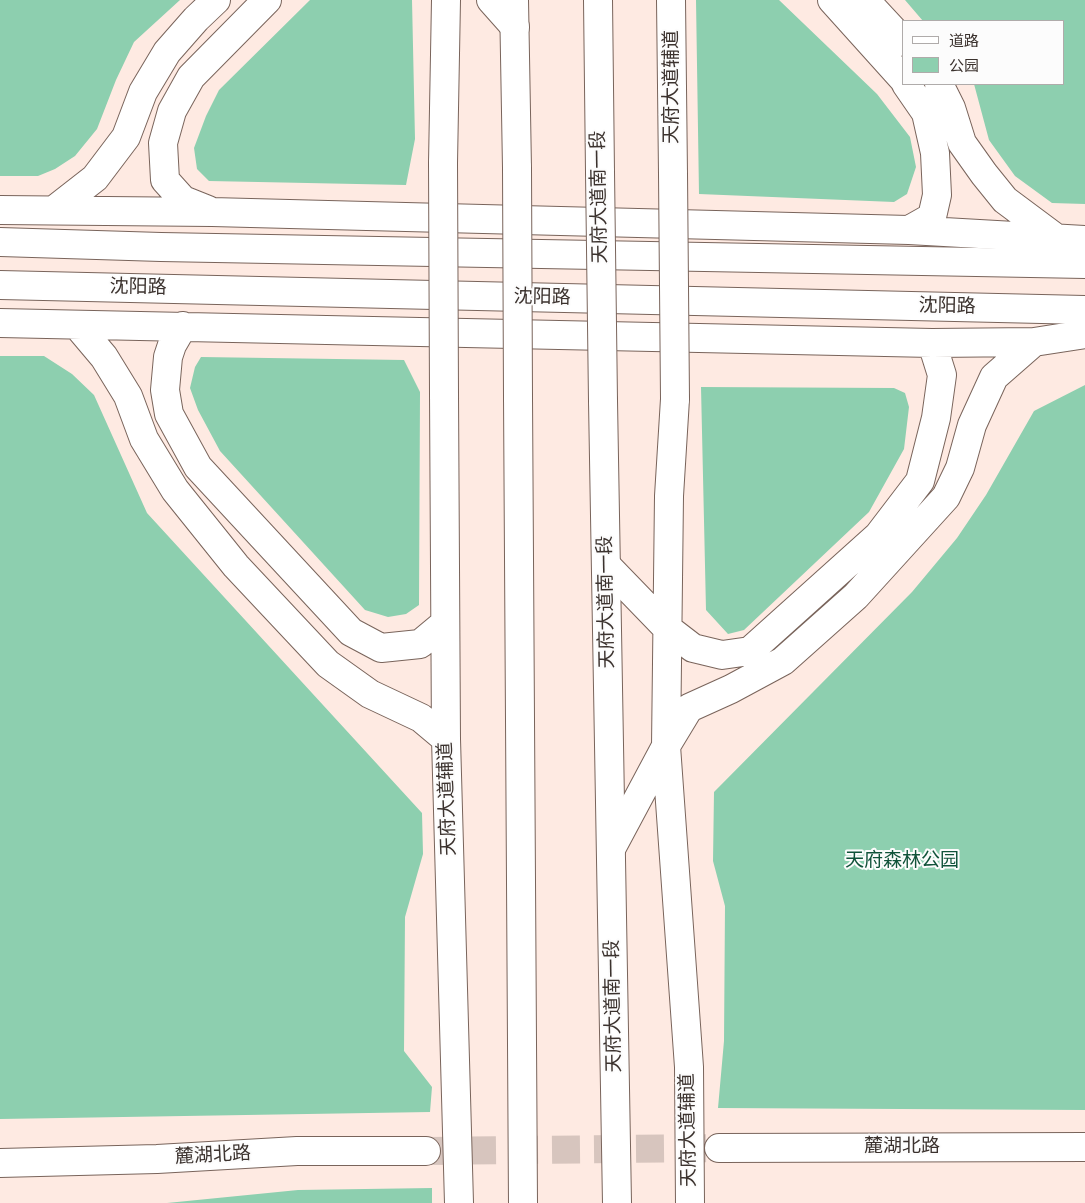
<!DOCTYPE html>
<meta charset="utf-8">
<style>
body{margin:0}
#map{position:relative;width:1085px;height:1203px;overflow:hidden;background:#feeae2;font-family:"Sofia Sans Condensed","Noto Sans SC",sans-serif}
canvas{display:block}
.legend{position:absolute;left:902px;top:20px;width:162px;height:65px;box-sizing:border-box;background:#fcfcfc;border:1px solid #afabaa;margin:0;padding:6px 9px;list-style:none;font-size:15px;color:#3b322e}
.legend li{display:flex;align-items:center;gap:10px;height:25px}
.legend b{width:25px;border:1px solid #afabaa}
</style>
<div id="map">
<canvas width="1085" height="1203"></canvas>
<ul class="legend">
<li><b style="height:6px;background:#fff"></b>道路</li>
<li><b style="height:14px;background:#8dcfaf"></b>公园</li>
</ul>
</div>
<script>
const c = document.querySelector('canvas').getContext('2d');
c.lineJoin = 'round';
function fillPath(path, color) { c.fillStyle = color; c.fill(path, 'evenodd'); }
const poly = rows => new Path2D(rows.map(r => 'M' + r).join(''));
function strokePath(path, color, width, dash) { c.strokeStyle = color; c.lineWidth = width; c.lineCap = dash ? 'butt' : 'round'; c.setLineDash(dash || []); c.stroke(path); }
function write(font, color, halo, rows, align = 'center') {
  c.font = font + ' "Sofia Sans Condensed","Noto Sans SC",sans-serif'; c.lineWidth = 4; c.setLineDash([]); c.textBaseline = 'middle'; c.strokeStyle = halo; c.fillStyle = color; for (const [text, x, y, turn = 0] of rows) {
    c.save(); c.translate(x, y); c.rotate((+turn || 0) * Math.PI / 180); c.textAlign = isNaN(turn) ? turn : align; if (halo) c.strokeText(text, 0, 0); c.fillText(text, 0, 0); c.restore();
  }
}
fillPath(poly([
 [0,0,180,0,134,42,116,80,97,129,75,156,55,169,38,176,0,176],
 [310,0,412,0,415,139,406,185,209,181,197,169,194,148,206,116,219,90],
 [696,0,779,0,877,94,910,137,916,167,907,194,894,202,699,194],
 [905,0,1085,0,1085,204,1052,203,1015,176,989,140,974,84,1064,84,1064,21,923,21],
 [0,356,44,356,72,374,94,395,147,513,422,813,423,854,405,917,404,1051,432,1087,430,1112,0,1119],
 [201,357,404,360,420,392,419,605,406,614,388,617,365,610,220,451,198,410,190,388,195,367],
 [1085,385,1085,1110,718,1108,724,1041,725,906,713,861,714,792,912,592,957,538,986,495,1034,411],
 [701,387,894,388,905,393,909,407,904,449,869,512,744,630,728,634,706,610],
 [432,1188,432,1203,167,1203,298,1190]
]), '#8dcfaf');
strokePath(poly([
 [426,1151,719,1148]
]), '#d7c5be', 28, [28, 14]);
const tertiary = poly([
 [491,0,515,27],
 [671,0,673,174],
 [832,0,904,80],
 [865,0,904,42],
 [906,84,926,113,935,153,937,195,932,217,909,230],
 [939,84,951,108,962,143,984,174,1005,200,1056,238],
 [443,163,446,0],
 [0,210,212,212,909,230,1085,240],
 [54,210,95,178,126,137,143,92,167,52,196,19,216,0],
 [208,210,183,200,165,180,163,143,172,111,191,77,267,0],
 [0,323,932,343,1034,342,1085,334],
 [77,325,104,357,128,396,144,439,175,490,236,566,328,664,370,694,421,718,446,739],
 [183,326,172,345,168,357,165,390,169,414,198,467,351,632,381,648,420,644,444,624],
 [444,394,446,739,459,1203],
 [675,399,669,496,666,746,689,1067,690,1203],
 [607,566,667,628,693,648,722,655,750,651,878,536,920,481,936,418,942,375,932,343],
 [611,849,666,746,689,708,731,689,783,661,856,596,946,497,960,468,972,425,994,377,1034,342],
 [719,1148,1085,1147],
 [0,1163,157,1159,297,1151,426,1151]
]);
const primary = poly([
 [0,242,161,247,1085,264],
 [0,285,1085,310]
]);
const trunk = poly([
 [514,0,517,168],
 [598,0,600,172],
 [518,397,523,1203],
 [603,401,617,1203]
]);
strokePath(tertiary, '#79645b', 30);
strokePath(primary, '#79645b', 30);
strokePath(trunk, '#79645b', 30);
strokePath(tertiary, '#fff', 28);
strokePath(primary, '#fff', 28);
strokePath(trunk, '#fff', 28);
const tertiaryBridge = poly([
 [443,163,444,394],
 [673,174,675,399]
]);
const trunkBridge = poly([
 [517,168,518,397],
 [600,172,603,401]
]);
strokePath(tertiaryBridge, '#79645b', 30, []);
strokePath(trunkBridge, '#79645b', 30, []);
strokePath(tertiaryBridge, '#fff', 28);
strokePath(trunkBridge, '#fff', 28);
write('19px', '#3b322e', '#fcfcfc', [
 ["天府大道辅道",672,87,-90],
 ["天府大道南一段",600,197,-91],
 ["沈阳路",138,288,1],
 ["沈阳路",542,298,1],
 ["沈阳路",947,307,1],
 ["天府大道南一段",607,602,-91],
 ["天府大道辅道",448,799,-92],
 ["天府大道南一段",614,1006,-91],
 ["天府大道辅道",689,1130,-91],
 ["麓湖北路",902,1147],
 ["麓湖北路",213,1156,-3]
]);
write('19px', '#11533a', '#fcfcfc', [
 ["天府森林公园",902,861]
]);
</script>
